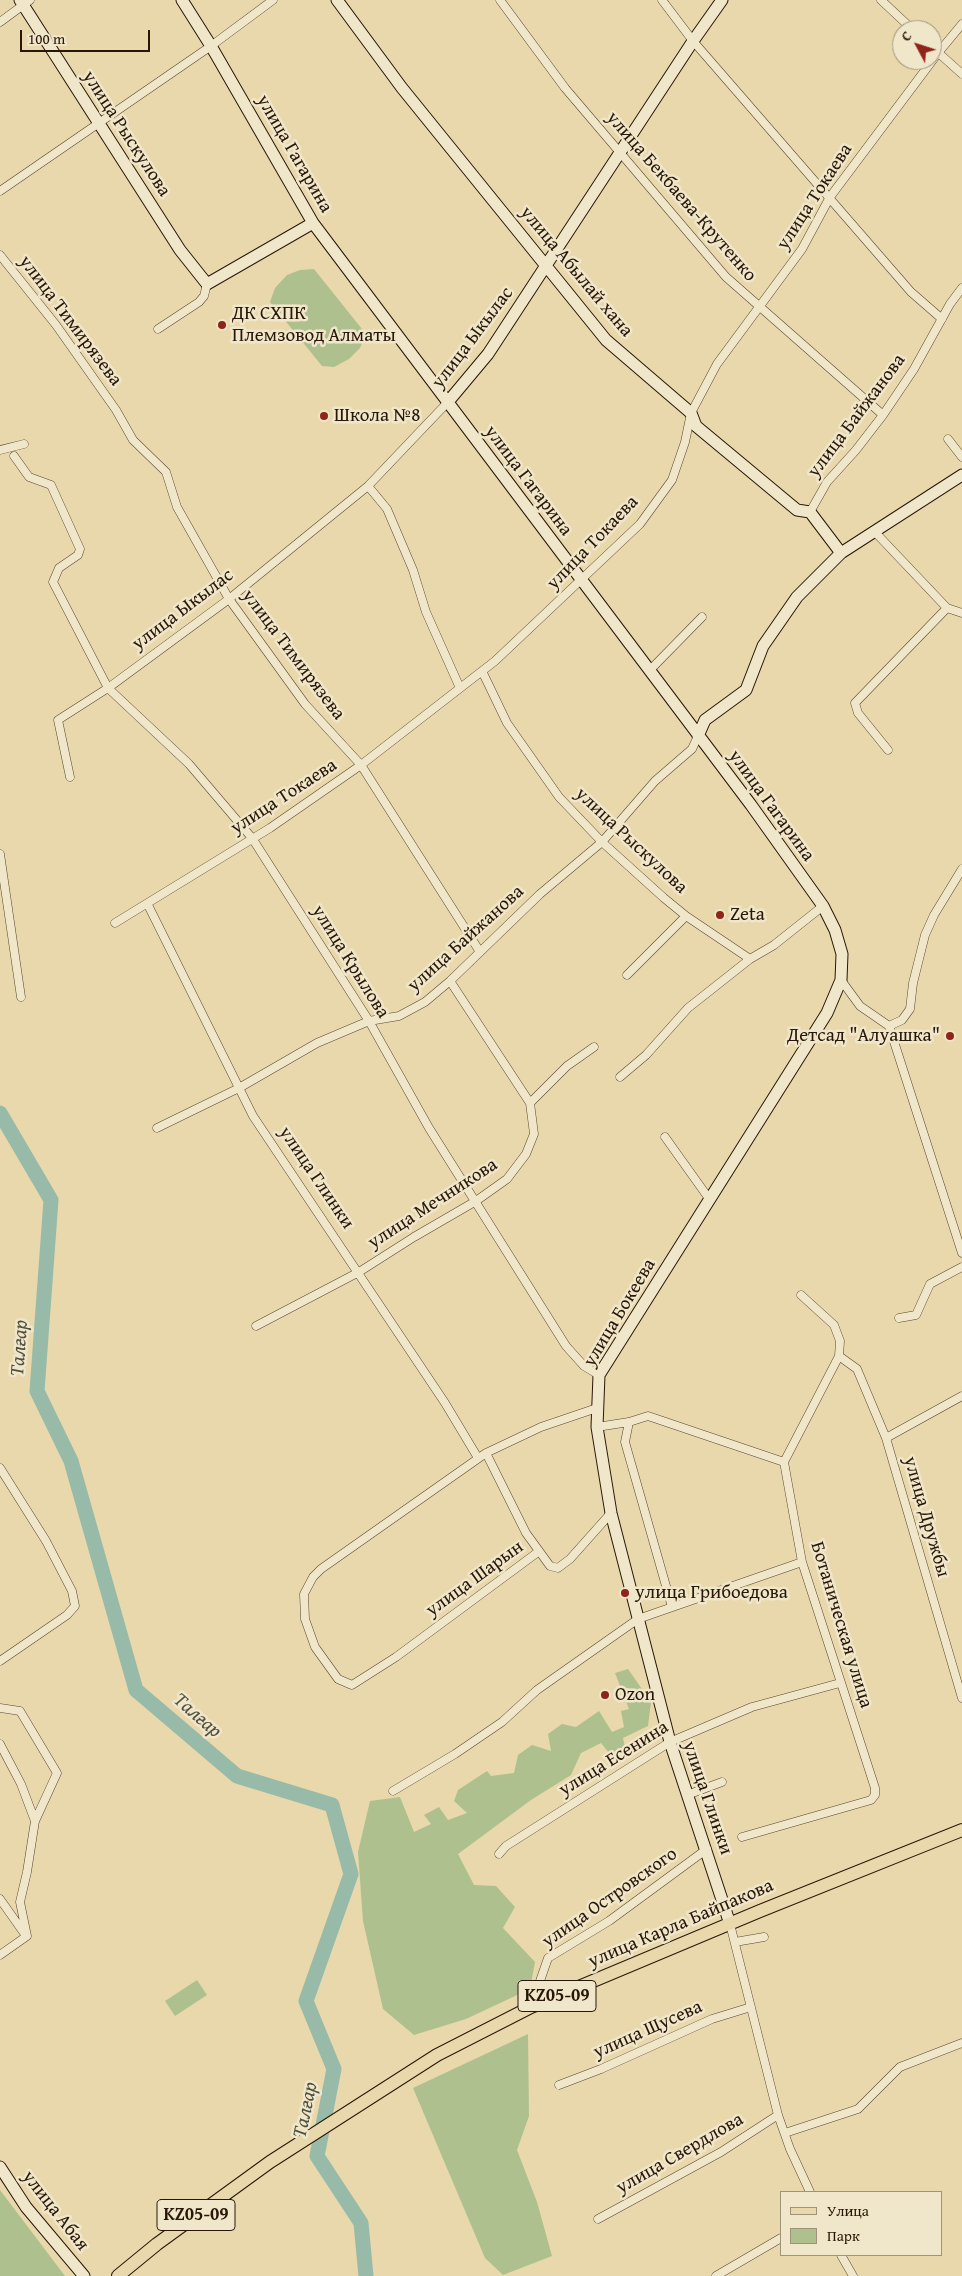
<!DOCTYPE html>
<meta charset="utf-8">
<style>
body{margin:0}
#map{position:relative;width:962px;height:2276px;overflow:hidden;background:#e8d8ac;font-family:"Gentium Book Plus",serif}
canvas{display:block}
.legend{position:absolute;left:780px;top:2191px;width:162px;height:65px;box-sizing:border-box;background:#f0e6c9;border:1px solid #a0937c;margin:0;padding:6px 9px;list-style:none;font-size:15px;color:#281708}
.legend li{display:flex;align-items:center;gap:10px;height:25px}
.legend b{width:25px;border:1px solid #a0937c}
.north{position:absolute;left:892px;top:20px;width:50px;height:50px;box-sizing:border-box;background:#f0e6c9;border:1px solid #a0937c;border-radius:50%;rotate:310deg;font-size:14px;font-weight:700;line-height:20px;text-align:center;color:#281708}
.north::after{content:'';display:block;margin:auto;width:18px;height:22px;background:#8f2418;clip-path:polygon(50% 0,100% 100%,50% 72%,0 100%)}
.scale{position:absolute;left:20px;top:30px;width:130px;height:22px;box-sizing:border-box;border:2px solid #281708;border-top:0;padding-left:6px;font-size:15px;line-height:18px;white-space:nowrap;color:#281708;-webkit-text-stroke:4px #f0e6c9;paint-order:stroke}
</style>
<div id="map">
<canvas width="962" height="2276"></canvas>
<ul class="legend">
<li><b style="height:6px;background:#e8d8ac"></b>Улица</li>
<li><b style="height:14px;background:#afc08f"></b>Парк</li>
</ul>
<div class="north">С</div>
<div class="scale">100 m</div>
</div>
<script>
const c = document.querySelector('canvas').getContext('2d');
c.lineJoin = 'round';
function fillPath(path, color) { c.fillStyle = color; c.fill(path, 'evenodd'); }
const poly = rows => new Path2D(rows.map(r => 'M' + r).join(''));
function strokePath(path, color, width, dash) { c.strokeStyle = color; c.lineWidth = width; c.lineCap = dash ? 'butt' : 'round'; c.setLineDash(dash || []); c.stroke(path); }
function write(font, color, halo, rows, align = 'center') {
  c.font = font + ' "Gentium Book Plus",serif'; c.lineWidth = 5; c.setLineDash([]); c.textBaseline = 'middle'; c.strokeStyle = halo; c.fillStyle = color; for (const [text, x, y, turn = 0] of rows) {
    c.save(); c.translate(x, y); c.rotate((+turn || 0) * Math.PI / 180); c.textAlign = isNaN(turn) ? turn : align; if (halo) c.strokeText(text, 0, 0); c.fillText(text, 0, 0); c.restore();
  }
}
fillPath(poly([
 [314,269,366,334,360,348,349,359,334,367,322,366,270,302,275,288,287,275,300,270],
 [628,1669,651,1702,648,1726,623,1738,627,1757,617,1763,601,1743,581,1753,571,1775,531,1800,458,1854,474,1885,496,1886,515,1907,503,1928,535,1962,530,1989,466,2019,414,2035,383,2009,363,1921,358,1852,370,1801,400,1797,414,1832,431,1824,424,1815,439,1807,448,1820,467,1813,454,1801,458,1790,487,1771,491,1776,514,1773,518,1755,532,1745,551,1751,548,1734,562,1724,576,1727,599,1711,612,1732,624,1727,621,1711,629,1709,615,1673],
 [197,1980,207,1995,175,2016,165,2001],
 [528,2034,529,2116,517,2150,537,2202,552,2256,503,2275,485,2258,413,2088],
 [0,2190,65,2276,0,2276]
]), '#afc08f');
strokePath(poly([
 [0,1113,51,1200,37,1391,71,1461,136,1690,237,1776,332,1805,351,1874,306,2001,334,2069,317,2156,361,2223,366,2276]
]), '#97baa9', 15);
const street = poly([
 [500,0,565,88,726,277,883,415],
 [662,0,693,41,911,292,942,319],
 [881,0,913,30],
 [0,22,30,0],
 [932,47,962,74],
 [0,191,211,46,273,0],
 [0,255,56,325,116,410,133,440,166,472,177,507,229,599,305,704,361,765,480,952],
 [158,329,199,302,204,296,207,284],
 [948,439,962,457],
 [0,450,24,444],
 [14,456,29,477,51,485,80,549,78,555,59,568,53,582,108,688,189,764,252,838,369,1021,429,1128,566,1346,584,1366,599,1375],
 [368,486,387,509,413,570,426,612,460,688],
 [810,512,827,482,856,450,883,415,914,369,950,304,962,288],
 [874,531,947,608,962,613],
 [650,670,702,617],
 [482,671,507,723,559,797,602,842,664,898,686,916,750,959],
 [888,750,858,713,855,703,947,608],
 [70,777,58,720,108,688,229,599,368,486,447,403],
 [0,854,21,997],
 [148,905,253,1116,445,1403,478,1458],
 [115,923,270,828,361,765,495,661,640,524,672,480,685,442,691,413,717,364,802,249,830,197,938,53,962,24],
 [627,975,686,916],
 [841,980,860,1006,889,1026,902,1020,910,1009,913,983,925,935,934,915,962,869],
 [889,1026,962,1253],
 [620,1077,646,1055,688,1008,750,959,774,945,823,906],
 [530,1103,567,1066,594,1047],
 [157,1128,239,1088,317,1043,369,1021,399,1016,425,1002,450,981,540,894,602,842,655,781,692,749,698,736],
 [665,1137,710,1200],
 [899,1318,916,1315,930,1284,962,1267],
 [256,1326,359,1272,414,1237,476,1201,507,1179,526,1154,534,1134,530,1103,450,981],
 [839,1356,857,1369,886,1438,962,1698],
 [629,1422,625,1442,672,1607],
 [597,1427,629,1422,648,1416,784,1462],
 [886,1438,962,1396],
 [486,1453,526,1533,550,1566,558,1568,570,1559,611,1513],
 [0,1468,46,1541,72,1591,75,1606,67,1615,0,1661],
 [538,1552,396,1657,352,1685,338,1679,315,1647,305,1619,304,1594,313,1577,321,1569,486,1453,541,1427,597,1408],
 [0,1708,20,1711,57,1773,35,1821],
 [0,1744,21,1784,35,1821,27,1872,20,1902,27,1936,0,1955],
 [393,1791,455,1754,502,1722,537,1690,638,1619,802,1562],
 [687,1795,722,1782],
 [742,1837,871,1800,875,1795,875,1788,802,1562,784,1462,839,1356,840,1341,834,1325,801,1295],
 [499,1854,506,1846,670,1742,752,1707,840,1683],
 [0,1899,24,1933],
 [730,1924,778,2115,790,2149,810,2192],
 [735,1942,764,1937],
 [531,2007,548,1958,609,1921,707,1849],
 [559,2085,601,2069,712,2019,751,2007],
 [785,2133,858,2109,900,2067,962,2043],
 [598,2219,721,2152,778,2115],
 [841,2255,853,2276],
 [716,2276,781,2238]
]);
const secondary = poly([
 [20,0,180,250,207,284,313,223],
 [182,0,211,46,313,223,751,805,823,906,835,930,842,954,841,980,827,1013,599,1375,597,1427,611,1513,670,1742,730,1924],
 [337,0,402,88,606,340,691,413,696,426,797,510,810,512,841,553],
 [447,403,488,354,693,41,722,0],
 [698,736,705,720,746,690,763,646,797,597,841,553,962,475],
 [0,2167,26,2207,84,2276]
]);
const primary = poly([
 [118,2276,157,2244,270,2162,437,2055,531,2007,760,1911,962,1830]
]);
strokePath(street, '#584731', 9);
strokePath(secondary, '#281708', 13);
strokePath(primary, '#281708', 14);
strokePath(street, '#f0e6c9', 8);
strokePath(secondary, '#f0e6c9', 11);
strokePath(primary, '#e8d8ac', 12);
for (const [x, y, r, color] of [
 [222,325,5,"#8f2418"],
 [324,416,5,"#8f2418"],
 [720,915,5,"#8f2418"],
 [950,1036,5,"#8f2418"],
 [625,1593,5,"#8f2418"],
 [605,1695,5,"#8f2418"]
]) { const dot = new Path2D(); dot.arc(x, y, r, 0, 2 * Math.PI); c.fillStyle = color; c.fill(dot); strokePath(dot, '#f0e6c9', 2); }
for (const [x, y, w] of [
 [557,1996,78],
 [196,2215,78]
]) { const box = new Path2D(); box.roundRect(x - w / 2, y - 15.5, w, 31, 4); c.fillStyle = '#f0e6c9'; c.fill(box); strokePath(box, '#281708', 1); }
write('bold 18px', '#281708', null, [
 ["KZ05-09",557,1996],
 ["KZ05-09",196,2215]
]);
write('19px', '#281708', '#f0e6c9', [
 ["улица Рыскулова",126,134,57],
 ["улица Гагарина",294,154,60],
 ["улица Бекбаева-Крутенко",681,197,49],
 ["улица Токаева",815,197,-57],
 ["улица Абылай хана",576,272,50],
 ["улица Тимирязева",70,321,53],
 ["улица Ыкылас",473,338,-53],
 ["улица Байжанова",857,416,-53],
 ["улица Гагарина",528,481,53],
 ["улица Токаева",593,543,-46],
 ["улица Ыкылас",183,610,-37],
 ["улица Тимирязева",293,655,53],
 ["улица Токаева",284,797,-33],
 ["улица Гагарина",771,806,54],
 ["улица Рыскулова",631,841,43],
 ["улица Байжанова",466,939,-42],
 ["улица Крылова",350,962,58],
 ["улица Глинки",316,1178,56],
 ["улица Мечникова",433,1204,-33],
 ["улица Бокеева",620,1313,-59],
 ["улица Дружбы",926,1517,74],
 ["улица Шарын",475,1579,-36],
 ["Ботаническая улица",841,1625,73],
 ["улица Есенина",614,1759,-32],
 ["улица Глинки",707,1798,71],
 ["улица Островского",610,1898,-35],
 ["улица Карла Байпакова",681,1924,-23],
 ["улица Щусева",648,2030,-24],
 ["улица Свердлова",680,2154,-30],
 ["улица Абая",55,2211,52]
]);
write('19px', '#281708', '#f0e6c9', [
 ["ДК СХПК",232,314],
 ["Племзовод Алматы",232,336],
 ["Школа №8",334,416],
 ["Zeta",730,915],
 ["Детсад \"Алуашка\"",940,1036,"right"],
 ["улица Грибоедова",635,1593],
 ["Ozon",615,1695]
], 'left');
write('italic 20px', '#4f5040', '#f0e6c9', [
 ["Талғар",20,1348,-86],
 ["Талғар",197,1716,41],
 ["Талғар",306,2110,-78]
]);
</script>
